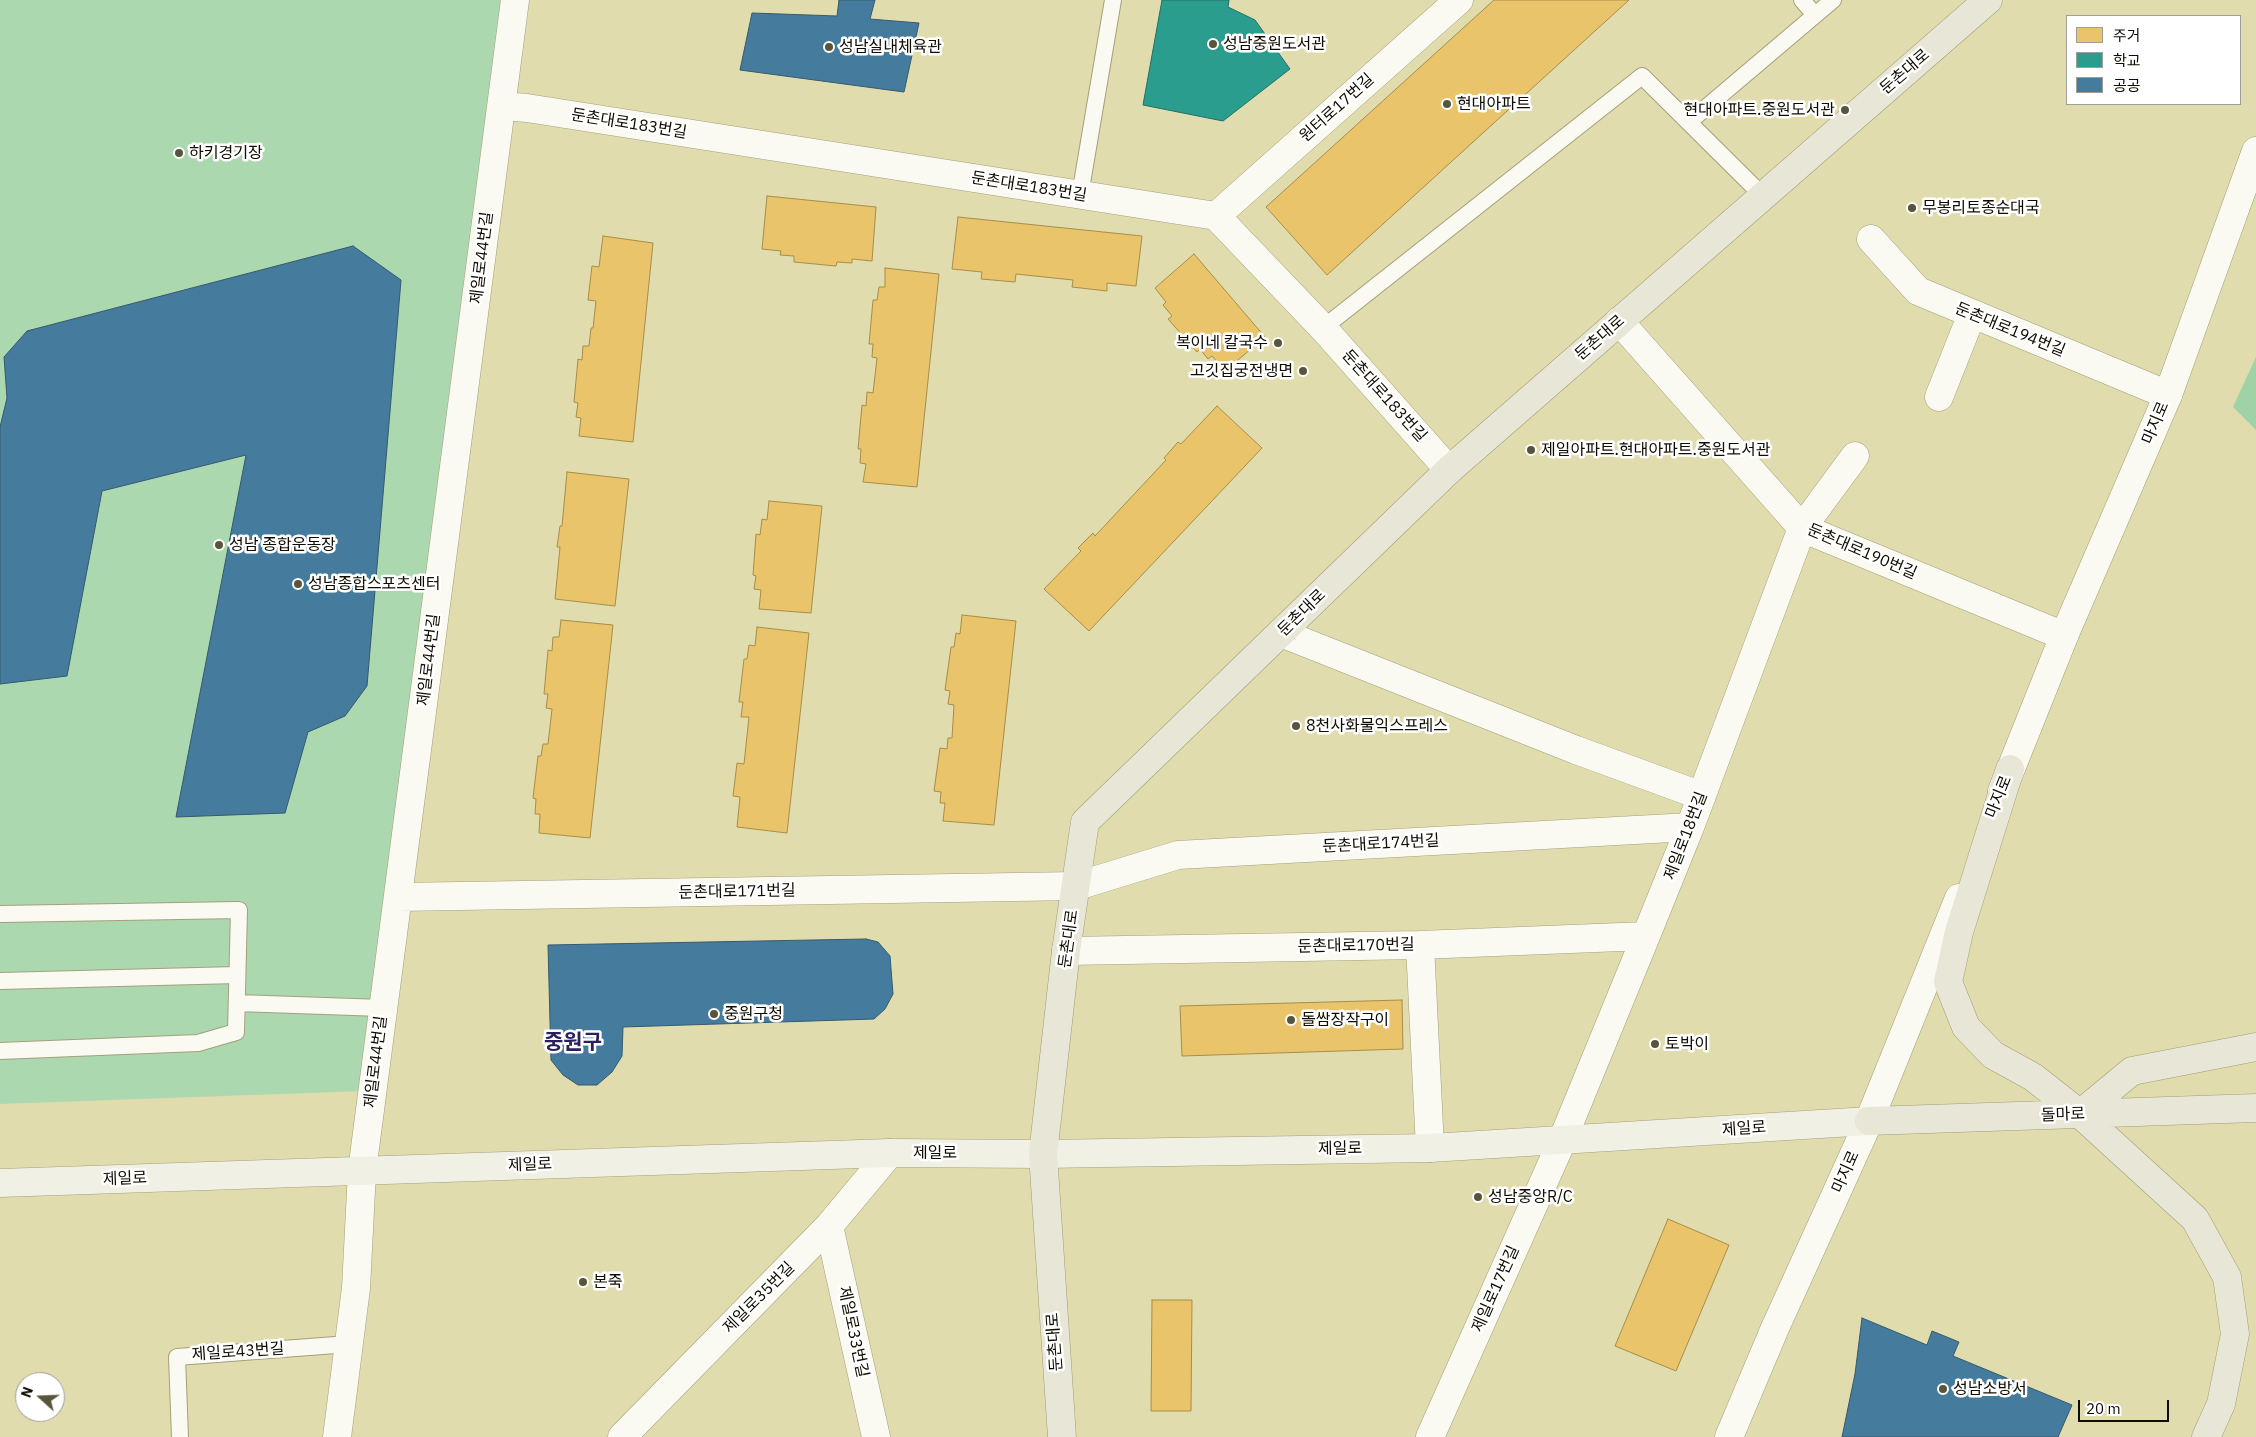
<!DOCTYPE html>
<meta charset="utf-8">
<style>
body{margin:0}
#map{position:relative;width:2256px;height:1437px;overflow:hidden;background:#e0dcad;font-family:"IBM Plex Sans","Noto Sans KR",sans-serif}
canvas{display:block}
.legend{position:absolute;left:2066px;top:15px;width:175px;height:90px;box-sizing:border-box;background:#fff;border:1px solid #9f9e99;margin:0;padding:6px 9px;list-style:none;font-size:15px;color:#0e0c00}
.legend li{display:flex;align-items:center;gap:10px;height:25px}
.legend b{width:25px;border:1px solid #9f9e99}
.north{position:absolute;left:15px;top:1372px;width:50px;height:50px;box-sizing:border-box;background:#fff;border:1px solid #9f9e99;border-radius:50%;rotate:290deg;font-size:14px;font-weight:700;line-height:20px;text-align:center;color:#0e0c00}
.north::after{content:'';display:block;margin:auto;width:18px;height:22px;background:#58553d;clip-path:polygon(50% 0,100% 100%,50% 72%,0 100%)}
.scale{position:absolute;left:2078px;top:1400px;width:91px;height:22px;box-sizing:border-box;border:2px solid #0e0c00;border-top:0;padding-left:6px;font-size:15px;line-height:18px;white-space:nowrap;color:#0e0c00;-webkit-text-stroke:4px #fff;paint-order:stroke}
</style>
<div id="map">
<canvas width="2256" height="1437"></canvas>
<ul class="legend">
<li><b style="height:14px;background:#e9c46a"></b>주거</li>
<li><b style="height:14px;background:#2a9d8f"></b>학교</li>
<li><b style="height:14px;background:#457b9d"></b>공공</li>
</ul>
<div class="north">N</div>
<div class="scale">20 m</div>
</div>
<script>
const c = document.querySelector('canvas').getContext('2d');
c.lineJoin = 'round';
function fillPath(path, color) { c.fillStyle = color; c.fill(path, 'evenodd'); }
const poly = rows => new Path2D(rows.map(r => 'M' + r).join(''));
function strokePath(path, color, width, dash) { c.strokeStyle = color; c.lineWidth = width; c.lineCap = dash ? 'butt' : 'round'; c.setLineDash(dash || []); c.stroke(path); }
function write(font, color, halo, rows, align = 'center') {
  c.font = font + ' "IBM Plex Sans","Noto Sans KR",sans-serif'; c.lineWidth = 5; c.setLineDash([]); c.textBaseline = 'middle'; c.strokeStyle = halo; c.fillStyle = color; for (const [text, x, y, turn = 0] of rows) {
    c.save(); c.translate(x, y); c.rotate((+turn || 0) * Math.PI / 180); c.textAlign = isNaN(turn) ? turn : align; if (halo) c.strokeText(text, 0, 0); c.fillText(text, 0, 0); c.restore();
  }
}
fillPath(poly([
 [0,0,512,0,364,1091,0,1104]
]), '#acd8af');
fillPath(poly([
 [2256,357,2256,430,2233,407]
]), '#9fd2a7');
const homes = poly([
 [1494,0,1629,0,1327,275,1266,207,1494,0],
 [767,196,876,207,872,261,852,259,852,263,837,262,836,266,794,262,794,256,780,255,781,251,762,249,767,196],
 [958,217,1142,236,1136,286,1107,283,1107,291,1072,287,1073,280,1016,274,1015,282,981,279,982,272,952,269,958,217],
 [603,236,653,243,633,442,579,436,581,418,576,417,578,403,574,402,578,359,582,360,583,346,589,346,591,328,593,328,596,301,588,300,592,266,599,267,603,236],
 [1194,254,1265,337,1225,371,1212,356,1208,359,1200,349,1197,352,1168,319,1172,316,1163,305,1166,302,1155,288,1194,254],
 [885,268,939,274,917,487,863,482,866,464,860,463,861,449,858,449,862,405,866,406,867,392,873,393,877,358,872,357,873,344,869,344,873,300,877,300,879,287,885,287,885,268],
 [1217,406,1262,448,1089,631,1044,589,1081,551,1078,548,1093,533,1095,536,1166,460,1164,458,1178,442,1181,444,1217,406],
 [567,472,629,479,615,606,555,599,560,547,557,547,560,526,562,526,567,472],
 [769,501,822,506,811,613,759,609,761,590,754,589,756,576,753,575,756,534,760,535,762,519,767,520,769,501],
 [962,615,1016,621,994,825,943,821,945,803,940,803,941,792,934,791,940,748,947,749,948,738,952,738,954,705,948,704,950,691,945,690,951,647,954,647,956,633,960,634,962,615],
 [561,620,613,625,590,838,539,833,540,814,535,814,536,799,533,798,538,756,541,756,543,744,548,744,552,709,546,708,548,694,544,694,548,650,552,651,553,637,559,637,561,620],
 [757,627,809,633,787,833,737,827,740,797,733,796,737,763,744,764,749,717,741,717,743,702,739,702,744,659,747,659,749,645,755,646,757,627],
 [1402,1000,1403,1049,1182,1056,1180,1006,1402,1000],
 [1668,1219,1729,1245,1676,1371,1615,1346,1668,1219],
 [1152,1300,1192,1300,1191,1411,1151,1411,1152,1300]
]);
fillPath(homes, '#e9c46a');
strokePath(homes, '#a78d4a', 1);
const schools = poly([
 [1162,0,1229,0,1228,7,1255,20,1290,69,1223,121,1143,105,1162,0]
]);
fillPath(schools, '#2a9d8f');
strokePath(schools, '#227264', 1);
const public = poly([
 [839,0,875,0,870,19,919,23,904,92,740,70,752,13,837,16,839,0],
 [353,246,401,280,367,686,345,716,308,732,285,813,176,817,246,455,102,491,67,676,0,684,0,427,7,398,4,357,27,331,353,246],
 [866,939,878,942,890,956,893,994,885,1009,874,1019,623,1027,622,1056,612,1072,597,1085,578,1085,563,1075,551,1060,548,945,866,939],
 [1862,1318,1927,1345,1932,1331,1959,1342,1953,1356,2072,1405,2058,1437,1842,1437,1855,1374,1862,1318]
]);
fillPath(public, '#457b9d');
strokePath(public, '#345a6e', 1);
const service = poly([
 [1802,0,1815,15],
 [1689,122,1833,0],
 [1080,195,1113,0],
 [1323,328,1642,76,1763,196],
 [0,914,239,910,236,1032,198,1043,0,1051],
 [0,981,237,975],
 [237,1003,383,1008],
 [180,1437,177,1357,349,1344]
]);
const minor = poly([
 [502,106,527,108,1216,216,1323,328,1449,470],
 [1216,216,1459,0],
 [1871,239,1918,291,2168,395],
 [1619,321,1802,528,2064,636],
 [1939,397,1972,314],
 [1281,633,1576,750,1702,796],
 [398,897,1077,886,1178,855,1690,827],
 [1420,945,1430,1148],
 [1066,951,1420,945,1646,936],
 [829,1226,876,1437],
 [337,1437,356,1288,362,1171,515,0],
 [622,1437,829,1226,890,1153],
 [1430,1437,1562,1141,1646,936,1690,827,1802,528,1855,456]
]);
const tertiary = poly([
 [2002,791,2064,636,2168,395,2256,151],
 [1729,1437,1775,1328,1869,1121,1959,898]
]);
const secondary = poly([
 [0,1183,890,1153,1043,1154,1430,1148,1869,1121]
]);
const primary = poly([
 [2010,769,1959,932,1948,982,1966,1027,1993,1055,2033,1077,2080,1114,2195,1219,2227,1277,2235,1334,2221,1404,2206,1437],
 [2080,1114,2132,1071,2256,1047],
 [1869,1121,2256,1108],
 [1062,1437,1043,1154,1066,951,1085,822,1449,470,1988,0]
]);
strokePath(service, '#a4a07a', 18);
strokePath(minor, '#a4a07a', 29);
strokePath(tertiary, '#a4a07a', 29);
strokePath(secondary, '#a4a07a', 29);
strokePath(primary, '#a19d78', 29);
strokePath(service, '#fafaf3', 16);
strokePath(minor, '#fafaf3', 28);
strokePath(tertiary, '#fafaf3', 28);
strokePath(secondary, '#f1f0e4', 28);
strokePath(primary, '#e8e6d6', 28);
for (const [x, y, r, color] of [
 [1213,44,5,"#58553d"],
 [829,47,5,"#58553d"],
 [1447,104,5,"#58553d"],
 [1845,110,5,"#58553d"],
 [179,153,5,"#58553d"],
 [1912,208,5,"#58553d"],
 [1278,343,5,"#58553d"],
 [1303,371,5,"#58553d"],
 [1531,450,5,"#58553d"],
 [219,545,5,"#58553d"],
 [298,584,5,"#58553d"],
 [1296,726,5,"#58553d"],
 [714,1014,5,"#58553d"],
 [1291,1020,5,"#58553d"],
 [1655,1044,5,"#58553d"],
 [1478,1197,5,"#58553d"],
 [583,1282,5,"#58553d"],
 [1943,1389,5,"#58553d"]
]) { const dot = new Path2D(); dot.arc(x, y, r, 0, 2 * Math.PI); c.fillStyle = color; c.fill(dot); strokePath(dot, '#fff', 2); }
write('16px', '#0e0c00', '#fff', [
 ["성남중원도서관",1223,44],
 ["성남실내체육관",839,47],
 ["현대아파트",1457,104],
 ["현대아파트.중원도서관",1835,110,"right"],
 ["하키경기장",189,153],
 ["무봉리토종순대국",1922,208],
 ["복이네 칼국수",1268,343,"right"],
 ["고깃집궁전냉면",1293,371,"right"],
 ["제일아파트.현대아파트.중원도서관",1541,450],
 ["성남 종합운동장",229,545],
 ["성남종합스포츠센터",308,584],
 ["8천사화물익스프레스",1306,726],
 ["중원구청",724,1014],
 ["돌쌈장작구이",1301,1020],
 ["토박이",1665,1044],
 ["성남중앙R/C",1488,1197],
 ["본죽",593,1282],
 ["성남소방서",1953,1389]
], 'left');
write('16px', '#0e0c00', '#fff', [
 ["둔촌대로",1905,72,-41],
 ["원터로17번길",1337,108,-42],
 ["둔촌대로183번길",629,124,9],
 ["둔촌대로183번길",1029,187,9],
 ["제일로44번길",482,258,-83],
 ["둔촌대로194번길",2010,330,22],
 ["둔촌대로",1600,338,-41],
 ["둔촌대로183번길",1384,396,48],
 ["마지로",2156,423,-67],
 ["둔촌대로190번길",1862,552,23],
 ["둔촌대로",1302,613,-44],
 ["제일로44번길",429,660,-83],
 ["마지로",1999,797,-68],
 ["제일로18번길",1686,836,-69],
 ["둔촌대로174번길",1381,844,-3],
 ["둔촌대로171번길",737,892,-1],
 ["둔촌대로",1069,939,-82],
 ["둔촌대로170번길",1356,946,-1],
 ["제일로44번길",376,1062,-83],
 ["돌마로",2063,1115,-2],
 ["제일로",1744,1129,-4],
 ["제일로",1340,1149,-1],
 ["제일로",935,1153],
 ["제일로",530,1165,-2],
 ["마지로",1846,1172,-66],
 ["제일로",125,1179,-2],
 ["제일로17번길",1496,1289,-66],
 ["제일로35번길",759,1298,-45],
 ["제일로33번길",853,1332,78],
 ["둔촌대로",1055,1342,-94],
 ["제일로43번길",238,1352,-4]
]);
write('bold 21px', '#29225c', '#fff', [
 ["중원구",573,1043]
]);
</script>
